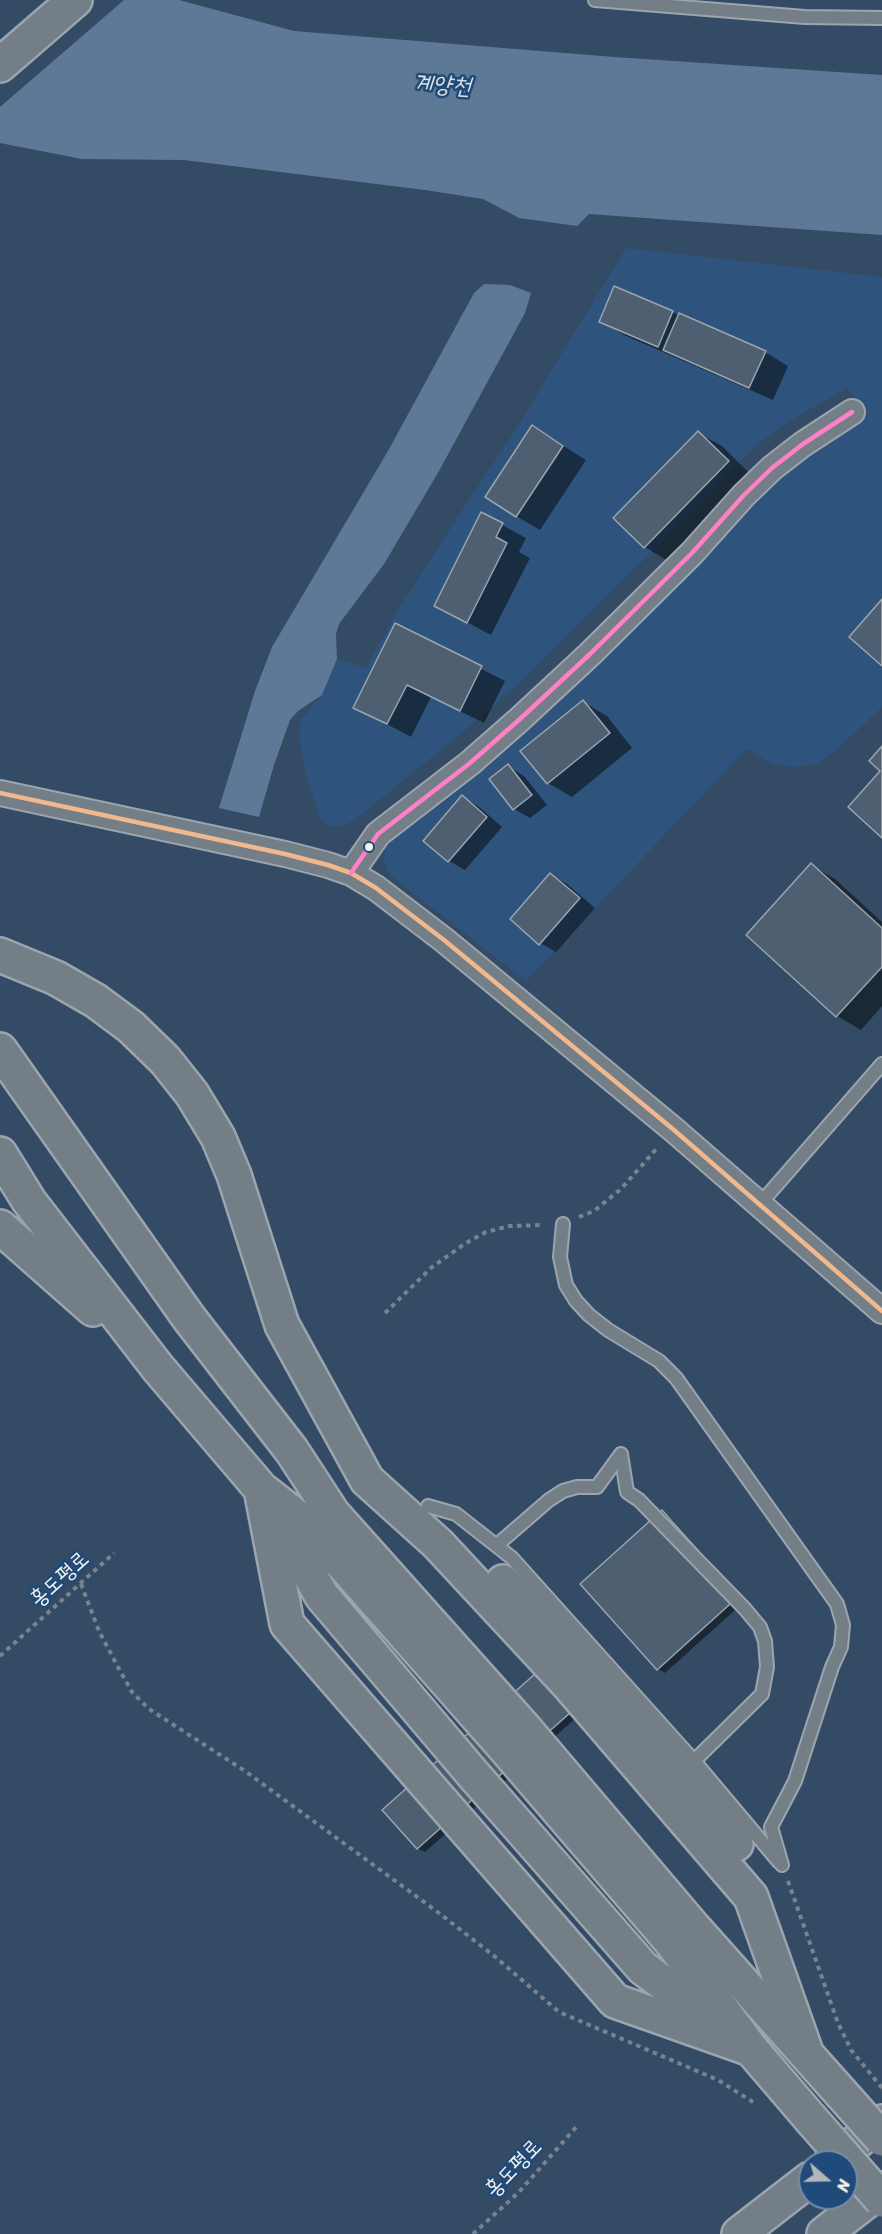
<!DOCTYPE html>
<meta charset="utf-8">
<style>
body{margin:0}
#map{position:relative;width:882px;height:2234px;overflow:hidden;background:#344b65;font-family:Sriracha,sans-serif}
canvas{display:block}
.north{position:absolute;left:798px;top:2150px;width:60px;height:60px;box-sizing:border-box;background:#1f4a7a;border:2px solid #748da6;border-radius:50%;rotate:110deg;font-size:16px;font-weight:700;line-height:24px;text-align:center;color:#f4f1e8}
.north::after{content:'';display:block;margin:auto;width:21px;height:27px;background:#b1b7ba;clip-path:polygon(50% 0,100% 100%,50% 72%,0 100%)}
</style>
<div id="map">
<canvas width="882" height="2234"></canvas>
<div class="north">N</div>
</div>
<script>
const c = document.querySelector('canvas').getContext('2d');
c.lineJoin = 'round';
function fillPath(path, color) { c.fillStyle = color; c.fill(path, 'evenodd'); }
const poly = rows => new Path2D(rows.map(r => 'M' + r).join(''));
function strokePath(path, color, width, dash) { c.strokeStyle = color; c.lineWidth = width; c.lineCap = dash ? 'butt' : 'round'; c.setLineDash(dash || []); c.stroke(path); }
function write(font, color, halo, rows, align = 'center') {
  c.font = font + ' Sriracha,"Poor Story",sans-serif'; c.lineWidth = 5; c.setLineDash([]); c.textBaseline = 'middle'; c.strokeStyle = halo; c.fillStyle = color; for (const [text, x, y, turn = 0] of rows) {
    c.save(); c.translate(x, y); c.rotate((+turn || 0) * Math.PI / 180); c.textAlign = isNaN(turn) ? turn : align; if (halo) c.strokeText(text, 0, 0); c.fillText(text, 0, 0); c.restore();
  }
}
fillPath(poly([
 [626,248,882,277,882,707,842,745,818,763,797,767,773,764,746,749,526,981,389,874,384,862,385,849,393,836,473,776,553,706,679,584,758,499,782,476,813,451,869,415,847,388,791,420,757,444,690,514,518,684,474,723,363,813,348,824,337,827,328,826,321,820,304,768,299,737,301,720,322,694,337,659,366,668,397,612,470,498,515,431]
]), '#2e547d');
fillPath(poly([
 [0,0,179,0,294,31,614,57,882,75,882,235,589,214,577,226,519,218,483,199,425,190,184,160,82,159,0,143],
 [484,284,510,285,531,293,525,313,439,471,384,564,339,624,336,634,337,659,322,695,298,711,290,720,274,765,259,817,219,808,255,691,272,647,388,451,474,293]
]), '#5e7998');
fillPath(poly([
 [0,0,124,0,0,107]
]), '#344b65');
fillPath(poly([
 [672,312,765,352,788,366,773,400,624,335,600,321],
 [533,427,586,460,540,530,516,516],
 [698,433,722,446,751,475,668,561,645,547],
 [482,514,526,538,519,552,530,558,491,635,436,606],
 [395,625,505,681,484,723,431,697,411,737,355,707],
 [583,702,607,716,632,748,572,797,548,783,522,751],
 [508,766,524,776,547,805,530,818,514,809,492,779],
 [462,797,478,806,502,827,465,870,449,861,425,840],
 [811,865,835,879,882,922,882,1006,861,1030,837,1016,748,935],
 [551,875,567,884,595,908,556,952,540,943],
 [662,1512,669,1516,745,1601,665,1673,658,1669],
 [545,1667,586,1709,425,1852,417,1848]
]), '#0007');
const building = poly([
 [614,286,673,311,658,347,599,322,614,286],
 [679,313,766,351,749,388,663,350,679,313],
 [532,425,563,446,516,517,485,497,532,425],
 [698,431,729,461,644,548,613,518,698,431],
 [481,512,503,523,496,537,507,543,467,623,434,606,481,512],
 [882,599,882,666,849,637,882,599],
 [395,623,482,666,460,711,407,685,387,724,353,708,395,623],
 [583,700,610,733,547,784,520,751,583,700],
 [882,746,882,838,848,807,880,771,869,761,882,746],
 [508,764,532,795,513,810,489,779,508,764],
 [462,795,487,817,448,862,423,841,462,795],
 [811,863,882,928,882,967,836,1017,746,935,811,863],
 [550,873,580,898,539,945,510,919,550,873],
 [662,1510,739,1596,657,1670,580,1584,662,1510],
 [545,1665,580,1704,417,1849,382,1810,545,1665]
]);
fillPath(building, '#4e5f72');
strokePath(building, '#9ba5af', 1.5);
const service = poly([
 [595,0,805,17,882,18],
 [760,1204,882,1064],
 [563,1224,560,1257,566,1285,576,1301,589,1315,608,1330,659,1361,676,1378,837,1604,843,1625,841,1647,832,1667,795,1781,771,1827,782,1865],
 [428,1506,456,1514,512,1558,694,1761,779,1862],
 [497,1545,549,1500,563,1491,577,1487,597,1487,621,1454,627,1492,639,1500,745,1609,760,1627,765,1641,767,1667,762,1694,694,1761]
]);
const minor = poly([
 [0,793,285,854,328,865,351,873,376,888,444,940,674,1130,882,1311],
 [351,873,378,834,470,763,520,719,590,654,692,553,744,495,772,468,803,444,852,412]
]);
const secondary = poly([
 [831,2162,882,2122],
 [739,2234,810,2179]
]);
const primary = poly([
 [0,65,75,0]
]);
const trunk = poly([
 [0,955,56,978,96,1001,131,1027,165,1060,192,1094,218,1137,234,1175,282,1325,367,1480,438,1544,569,1685,751,1897,807,2055],
 [0,1050,189,1318,292,1451,333,1514,525,1729,693,1927,840,2092],
 [0,1154,29,1201,158,1368,261,1489,311,1528,506,1749,670,1940,751,2049,810,2118],
 [0,1227,93,1309],
 [261,1489,287,1624,615,2001,751,2049],
 [274,1512,322,1596,472,1773,643,1968,721,2027],
 [503,1582,587,1668,736,1844],
 [824,2234,882,2189]
]);
strokePath(service, '#9ba5af', 16);
strokePath(minor, '#9ba5af', 28);
strokePath(secondary, '#9ba5af', 38);
strokePath(primary, '#9ba5af', 38);
strokePath(trunk, '#9ba5af', 38);
strokePath(poly([
 [579,1217,594,1211,621,1189,658,1147],
 [385,1313,432,1267,466,1243,486,1232,510,1226,543,1225],
 [81,1584,99,1631,119,1669,132,1692,149,1709,245,1771,435,1910,493,1955,559,2012,718,2080,756,2104],
 [0,1656,114,1553],
 [788,1881,838,2023,851,2050,882,2088],
 [473,2234,519,2192,578,2125]
]), '#78838f', 4, [4.5, 4.5]);
strokePath(service, '#737e87', 12);
strokePath(minor, '#737e87', 24);
strokePath(secondary, '#737e87', 33);
strokePath(primary, '#737e87', 33);
strokePath(trunk, '#737e87', 33);
const trunkBridge = poly([
 [840,2092,882,2139],
 [810,2118,882,2200]
]);
strokePath(trunkBridge, '#9ba5af', 38, []);
strokePath(trunkBridge, '#737e87', 33);
strokePath(poly([
 [0,793,285,854,328,865,351,873,376,888,444,940,674,1130,882,1311]
]), '#f1b78d', 4.5);
strokePath(poly([
 [351,873,378,834,470,763,520,719,590,654,692,553,744,495,772,468,803,444,852,412]
]), '#ff80c5', 4.5);
for (const [x, y, r, color] of [
 [369,847,5,"#f4f1e8"]
]) { const dot = new Path2D(); dot.arc(x, y, r, 0, 2 * Math.PI); c.fillStyle = color; c.fill(dot); strokePath(dot, '#1f4a7a', 2); }
write('22px', '#f4f1e8', '#1f4a7a', [
 ["홍도평로",60,1580,-42],
 ["홍도평로",514,2169,-46]
]);
write('italic 24px', '#dee0dd', '#1f4a7a', [
 ["계양천",442,86,4]
]);
</script>
